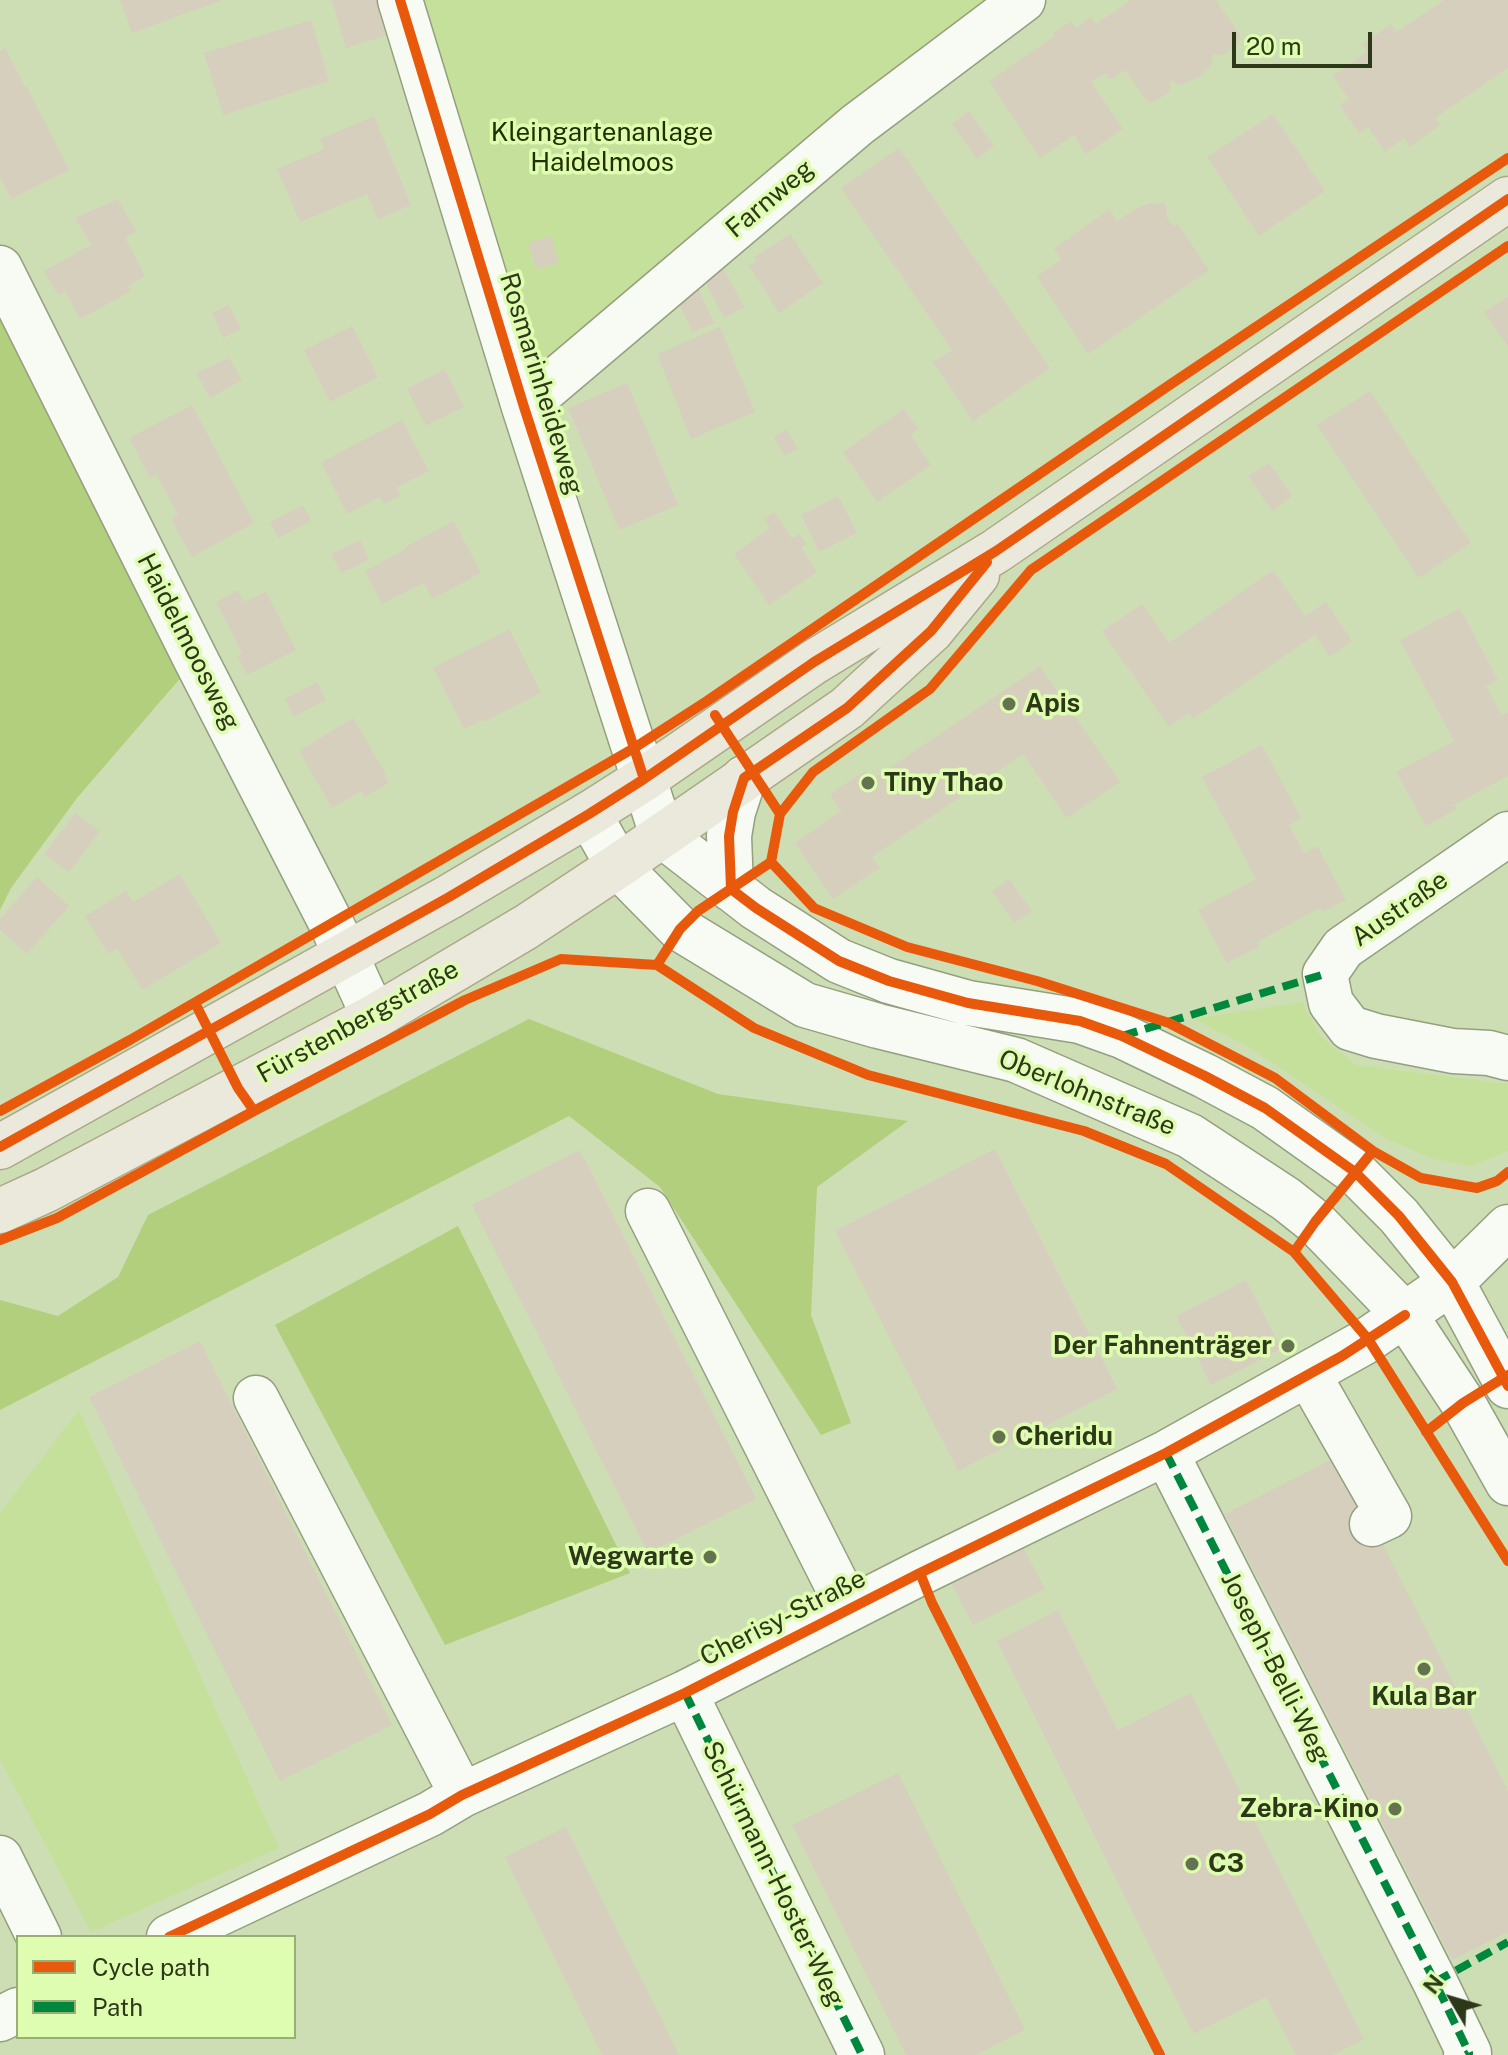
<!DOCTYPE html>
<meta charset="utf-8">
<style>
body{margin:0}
#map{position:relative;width:1508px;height:2055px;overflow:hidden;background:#cedeb4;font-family:"Public Sans",sans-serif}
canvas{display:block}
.legend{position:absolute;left:16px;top:1935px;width:280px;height:104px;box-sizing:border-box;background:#dffdb0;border:2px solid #98ae74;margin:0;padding:10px 14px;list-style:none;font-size:24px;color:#2d3819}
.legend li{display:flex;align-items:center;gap:16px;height:40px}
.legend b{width:40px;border:2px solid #98ae74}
.north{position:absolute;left:1412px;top:1959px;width:80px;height:80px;-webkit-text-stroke:6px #dffdb0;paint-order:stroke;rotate:308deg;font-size:22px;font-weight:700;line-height:32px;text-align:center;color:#2d3819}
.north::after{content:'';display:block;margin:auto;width:28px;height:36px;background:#2d3819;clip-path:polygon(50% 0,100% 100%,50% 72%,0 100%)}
.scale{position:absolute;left:1232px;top:32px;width:140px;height:36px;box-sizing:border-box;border:4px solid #2d3819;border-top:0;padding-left:10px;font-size:24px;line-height:28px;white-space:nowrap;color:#2d3819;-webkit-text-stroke:6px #dffdb0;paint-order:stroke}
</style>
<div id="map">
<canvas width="1508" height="2055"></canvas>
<ul class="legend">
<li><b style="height:10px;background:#e8590c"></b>Cycle path</li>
<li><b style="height:10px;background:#00873e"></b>Path</li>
</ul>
<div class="north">N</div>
<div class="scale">20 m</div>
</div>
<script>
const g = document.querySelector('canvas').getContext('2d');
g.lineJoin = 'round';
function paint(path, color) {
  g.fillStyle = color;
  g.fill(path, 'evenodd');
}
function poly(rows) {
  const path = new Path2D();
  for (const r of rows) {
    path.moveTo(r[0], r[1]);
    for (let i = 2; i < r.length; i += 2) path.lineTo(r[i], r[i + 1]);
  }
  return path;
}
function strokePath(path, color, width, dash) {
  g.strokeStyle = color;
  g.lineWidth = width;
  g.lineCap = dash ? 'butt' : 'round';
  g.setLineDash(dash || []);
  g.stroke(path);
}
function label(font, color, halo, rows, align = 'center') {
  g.font = font + ' "Public Sans",sans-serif';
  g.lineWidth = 7;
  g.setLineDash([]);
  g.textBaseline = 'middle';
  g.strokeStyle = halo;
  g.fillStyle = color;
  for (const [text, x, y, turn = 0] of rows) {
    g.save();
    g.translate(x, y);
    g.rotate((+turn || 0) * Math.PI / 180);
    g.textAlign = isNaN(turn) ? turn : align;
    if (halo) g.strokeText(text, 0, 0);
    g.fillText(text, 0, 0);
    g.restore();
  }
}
paint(poly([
 [400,0,1023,0,524,407],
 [1302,1002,1320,1036,1356,1065,1508,1084,1508,1151,1472,1166,1430,1158,1387,1139,1247,1046,1193,1019],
 [79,1410,279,1848,91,1932,0,1759,0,1513]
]), '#c5e09a');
paint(poly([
 [0,268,196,660,77,798,11,888,0,910],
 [529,1019,718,1094,908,1121,817,1187,811,1315,851,1423,821,1435,660,1187,569,1116,0,1410,0,1300,58,1316,118,1277,148,1215],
 [458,1226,630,1573,445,1645,275,1325]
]), '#b1cf7d');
paint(poly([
 [120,0,223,0,132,33],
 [332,0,378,0,388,35,346,48],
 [1131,0,1216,0,1240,35,1238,45,1224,54,1218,56,1214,53,1211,65,1201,75,1185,84,1180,85,1173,81,1170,83,1171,88,1167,94,1151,103,1146,100,1125,70,1110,80,1106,73,1091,82,1123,129,1086,154,1074,135,1040,158,989,81,1055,36,1053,33,1071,21,1076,28,1091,17,1096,24],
 [1444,0,1508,0,1508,68,1435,118,1440,125,1410,147,1404,138,1385,152,1368,127,1359,133,1339,105,1349,99,1333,76,1367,52,1362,44,1391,24,1396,32],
 [311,20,329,81,223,115,204,53],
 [5,48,25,87,27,87,69,170,11,199,0,177,0,51],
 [969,111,994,146,977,159,952,124],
 [1273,114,1325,191,1259,236,1207,157],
 [374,116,411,205,378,219,367,194,300,222,277,169,324,149,320,139],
 [899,148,1050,368,973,421,933,362,952,350,841,188],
 [118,199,136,232,125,238,145,276,128,286,131,291,80,319,65,291,58,295,44,271,91,245,75,218],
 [1160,203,1165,204,1167,207,1166,216,1173,226,1178,224,1209,270,1088,354,1037,276,1061,260,1054,249,1109,209,1117,221,1137,208,1149,204],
 [790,234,823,283,779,313,749,266,757,261,754,257],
 [551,236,559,263,536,269,528,243],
 [724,269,744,307,724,318,704,279],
 [697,286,714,323,692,332,675,295],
 [1508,296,1508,347,1484,312],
 [229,305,241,329,223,338,212,313],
 [352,326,378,377,330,402,304,350],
 [720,327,755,412,691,439,657,354],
 [229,358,242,380,210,398,196,373],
 [445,369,464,407,426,426,407,389],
 [627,383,678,505,619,530,568,408],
 [1370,391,1471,543,1419,578,1317,425],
 [192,405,254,523,192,557,171,519,178,515,156,474,150,478,129,438],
 [904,409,918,429,911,436,931,465,877,502,843,452],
 [402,420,429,471,396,488,400,496,384,504,380,497,347,514,321,462],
 [787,429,798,449,784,456,774,437],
 [1269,463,1292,496,1272,511,1248,476],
 [838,496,857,533,819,552,801,515],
 [303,505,311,521,278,538,270,522],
 [774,512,792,538,799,534,807,544,801,548,817,572,769,605,734,554,770,528,764,519],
 [454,521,481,573,432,599,424,583,382,604,365,571,406,549,405,547],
 [360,540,369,560,341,573,331,554],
 [1273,570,1305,616,1326,602,1352,641,1330,657,1315,635,1193,719,1188,713,1169,727,1102,631,1142,604,1169,643],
 [238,590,244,602,266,592,296,650,247,675,237,656,242,653,216,602],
 [1460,608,1498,680,1486,686,1502,715,1508,712,1508,776,1454,805,1457,809,1426,826,1396,772,1454,741,1400,640],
 [509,629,541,693,483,722,482,720,464,729,433,668],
 [1040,666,1120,782,1067,818,1023,754,872,857,880,868,833,899,795,843,841,811,830,794,865,771,872,780],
 [317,682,326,700,293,717,285,699],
 [353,718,386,774,384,776,389,783,365,797,361,791,332,808,299,751],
 [1262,745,1301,818,1289,825,1304,853,1317,846,1346,900,1322,912,1320,908,1257,942,1259,947,1227,963,1198,910,1256,879,1202,777],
 [75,813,100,831,69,872,44,854],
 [180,874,221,943,142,990,117,948,108,954,85,916,126,891,133,902],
 [37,877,69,906,27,954,0,930,0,919],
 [1009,879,1032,911,1014,923,992,891],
 [995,1149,1117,1389,958,1471,835,1231],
 [580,1150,756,1499,648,1553,472,1205],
 [1246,1280,1281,1349,1211,1385,1176,1316],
 [200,1341,392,1725,280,1781,89,1397],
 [1338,1456,1508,1791,1508,1932,1452,1960,1225,1514],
 [1023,1547,1045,1589,973,1625,952,1584],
 [1058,1610,1118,1730,1191,1693,1364,2039,1333,2055,1296,2055,1266,1997,1194,2034,997,1641],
 [898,1773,1025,2030,976,2055,906,2055,792,1825],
 [566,1827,616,1928,679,2055,602,2055,505,1857]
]), '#d6cfbe');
const minor = poly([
 [400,0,524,407,662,835,756,908,839,961,889,981,968,1003,1080,1021,1122,1036,1205,1076,1265,1108,1355,1172,1399,1216,1452,1282,1508,1386],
 [0,268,196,660,332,925,374,1017],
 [524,407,857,125,1023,0],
 [589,814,618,866,680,929,805,1005,878,1026,1016,1060,1190,1136,1286,1199,1315,1222,1405,1315,1463,1403,1508,1483],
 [1508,834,1343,948,1325,974,1331,1003,1350,1028,1376,1036,1453,1051,1489,1053,1508,1058],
 [731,889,729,836,733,812,744,778],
 [648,1211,849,1609],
 [1308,1374,1389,1516,1372,1524],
 [256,1398,462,1795],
 [1166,1453,1435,1982,1469,2053,1466,2055],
 [685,1693,862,2055],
 [0,1858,39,1937],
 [169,1937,430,1814,462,1795,685,1693,920,1573,1166,1453,1363,1343,1452,1282,1508,1227],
 [0,2019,18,2010]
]);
const major = poly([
 [0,1147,449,897,589,814,644,779,814,662,996,551,1508,199],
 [0,1211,46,1190,374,1017,526,927,618,866,847,708,931,631,977,575]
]);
strokePath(minor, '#939f7f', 47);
strokePath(major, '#aaa888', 47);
strokePath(minor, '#f8faf4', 44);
strokePath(major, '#ebe8dc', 44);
strokePath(poly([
 [1122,1036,1325,974],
 [1166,1453,1435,1982,1469,2053,1466,2055],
 [685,1693,862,2055],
 [1435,1982,1508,1942]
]), '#00873e', 8, [16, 8]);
strokePath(poly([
 [400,0,524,407,644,779],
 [987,562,931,631,847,708,744,778,733,812,729,836,731,889,756,908,839,961,889,981,968,1003,1080,1021,1122,1036,1205,1076,1265,1108,1355,1172,1399,1216,1452,1282,1508,1386],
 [715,715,780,814],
 [771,862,814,908,907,947,1037,981,1169,1023,1275,1078,1373,1151],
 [657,965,680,929,698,911,771,862,780,814,813,772,930,689,1031,570,1508,246],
 [195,1003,238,1088,254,1111],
 [0,1111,130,1040,634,748,707,701,1168,386,1508,158],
 [0,1147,449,897,589,814,644,779,814,662,996,551,1508,199],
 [0,1240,57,1218,254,1111,465,1000,561,959,657,965,754,1028,868,1075,1084,1131,1166,1164,1294,1252,1368,1339,1508,1561],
 [1294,1252,1315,1222,1373,1151,1421,1178,1477,1188,1497,1181,1508,1172],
 [1426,1432,1463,1403,1508,1375],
 [920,1573,932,1603,1160,2055],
 [169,1937,430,1814,462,1795,685,1693,920,1573,1166,1453,1342,1356,1405,1315]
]), '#e8590c', 10);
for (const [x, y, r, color] of [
 [1009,704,8,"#65724f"],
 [868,783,8,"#65724f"],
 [1288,1346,8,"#65724f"],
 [999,1437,8,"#65724f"],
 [710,1557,8,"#65724f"],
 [1424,1669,8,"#65724f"],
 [1395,1809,8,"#65724f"],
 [1192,1864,8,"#65724f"]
]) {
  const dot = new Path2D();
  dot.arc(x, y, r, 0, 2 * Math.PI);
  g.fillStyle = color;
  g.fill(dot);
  strokePath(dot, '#dffdb0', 3);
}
label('26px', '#223001', '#dffdb0', [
 ["Kleingartenanlage",602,133],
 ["Haidelmoos",602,163]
]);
label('26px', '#2d3819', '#dffdb0', [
 ["Farnweg",770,199,-40],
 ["Rosmarinheideweg",541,384,73],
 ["Haidelmoosweg",188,642,63],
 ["Austraße",1400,909,-35],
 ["Fürstenbergstraße",358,1022,-29],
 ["Oberlohnstraße",1087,1093,22],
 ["Cherisy-Straße",783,1618,-27],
 ["Joseph-Belli-Weg",1275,1667,63],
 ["Schürmann-Hoster-Weg",773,1874,64]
]);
label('bold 26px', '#2d3819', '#dffdb0', [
 ["Apis",1025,704],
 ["Tiny Thao",884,783],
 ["Der Fahnenträger",1272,1346,"right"],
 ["Cheridu",1015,1437],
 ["Wegwarte",694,1557,"right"],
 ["Kula Bar",1424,1697,"center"],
 ["Zebra-Kino",1379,1809,"right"],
 ["C3",1208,1864]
], 'left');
</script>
